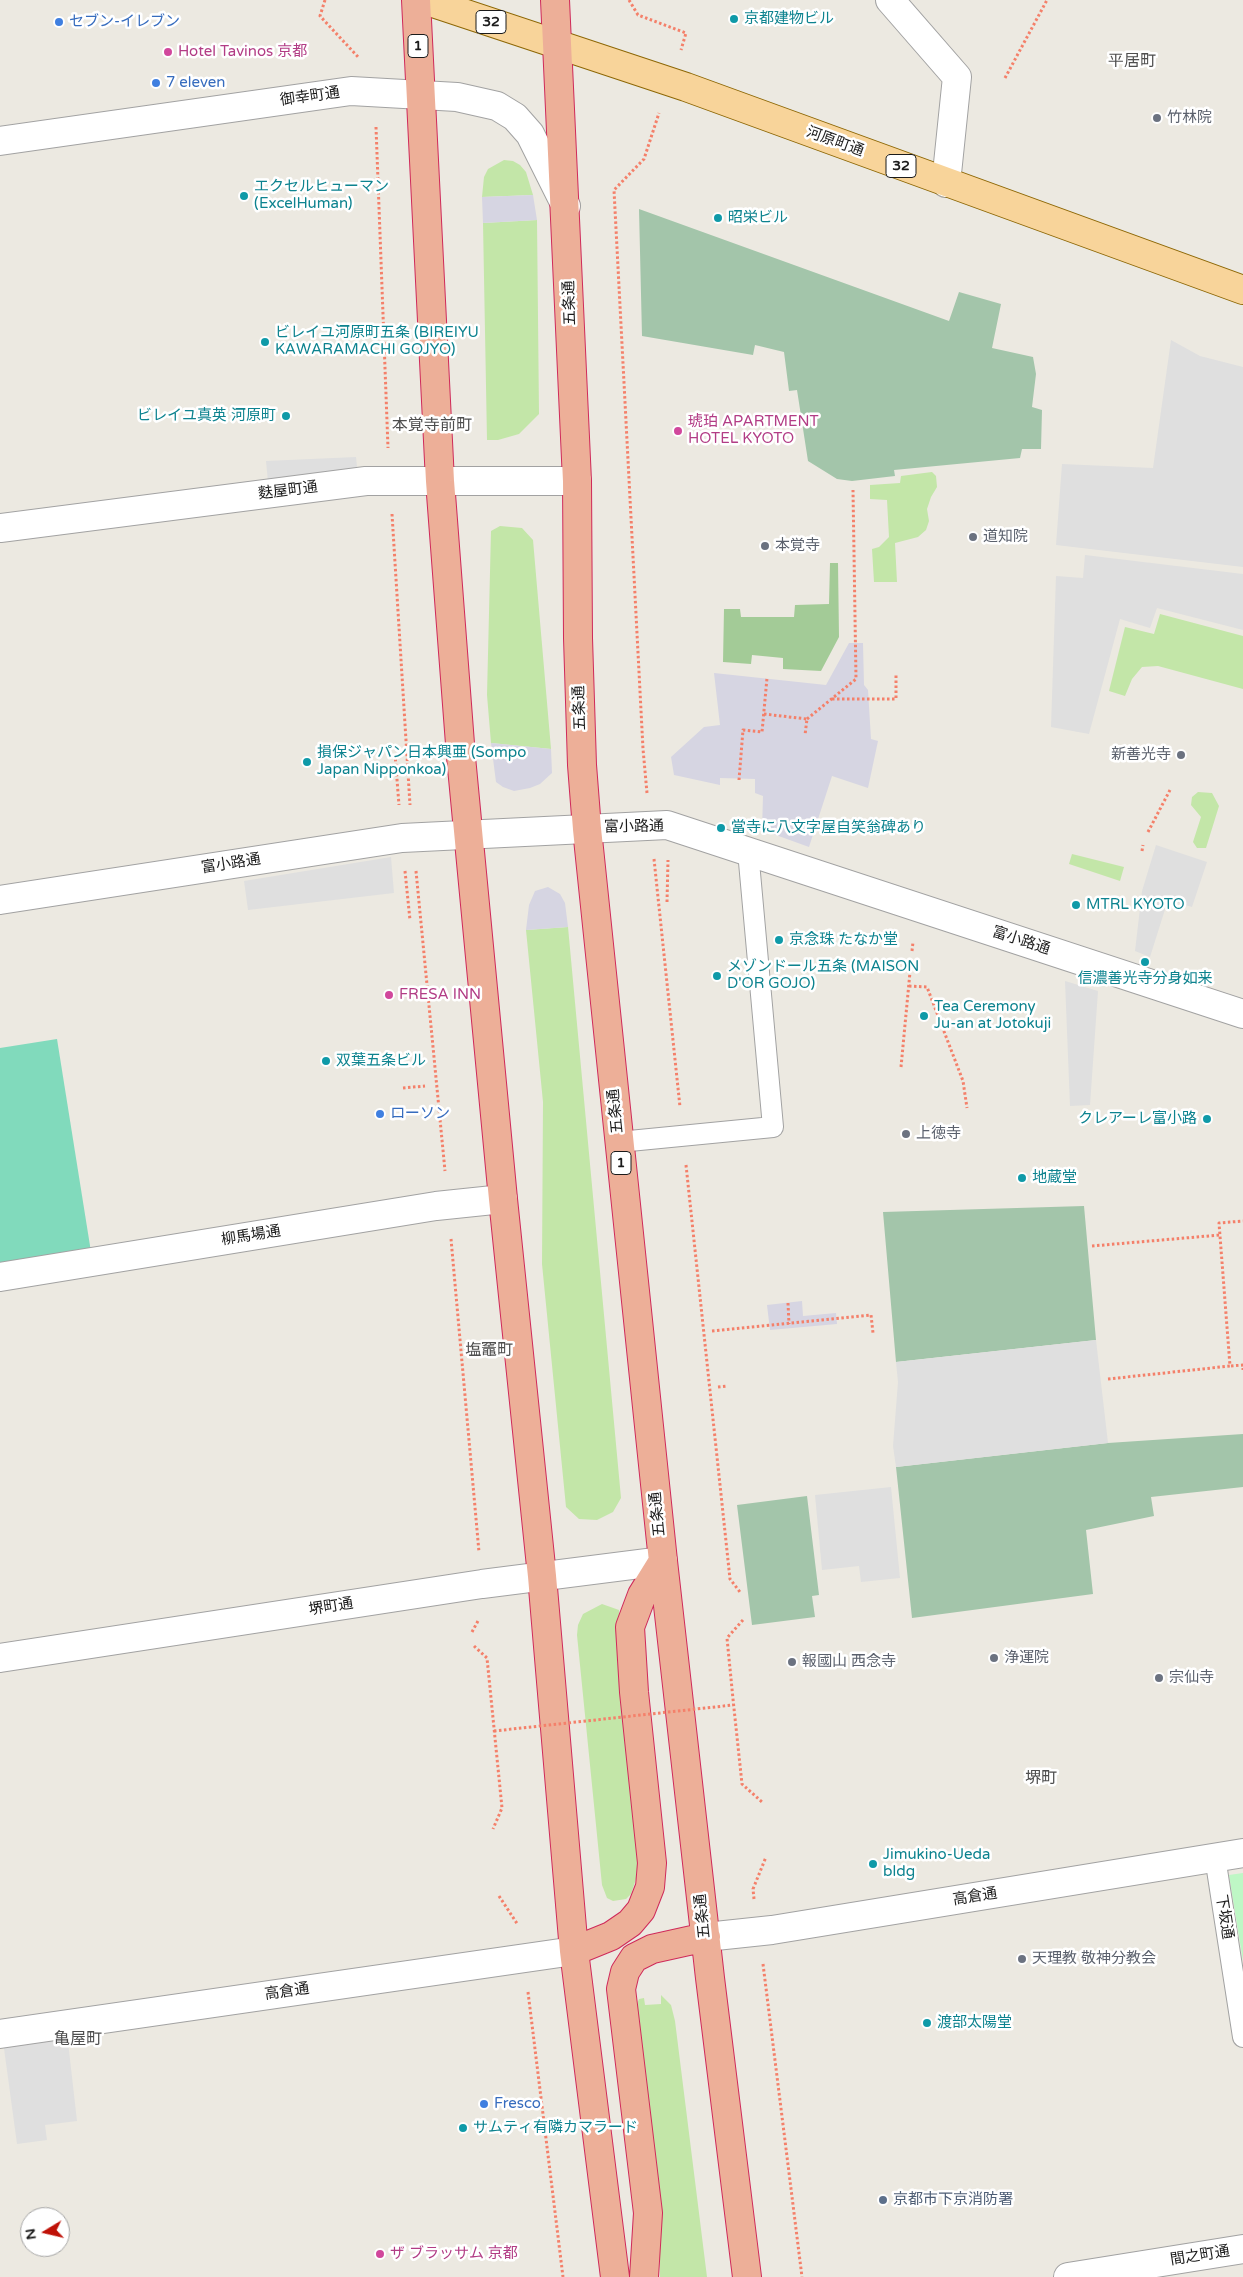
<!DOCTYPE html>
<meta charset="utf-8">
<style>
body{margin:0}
#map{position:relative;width:1243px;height:2277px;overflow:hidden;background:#ece9e1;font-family:"Varela Round",sans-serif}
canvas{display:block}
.north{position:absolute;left:20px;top:2207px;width:50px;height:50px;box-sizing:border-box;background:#fff;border:1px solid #a4a4a4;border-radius:50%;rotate:261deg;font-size:14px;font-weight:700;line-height:20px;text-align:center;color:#1b1b1b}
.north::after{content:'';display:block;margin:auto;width:18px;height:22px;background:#bf1107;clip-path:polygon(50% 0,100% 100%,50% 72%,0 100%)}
</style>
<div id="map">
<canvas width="1243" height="2277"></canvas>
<div class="north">N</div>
</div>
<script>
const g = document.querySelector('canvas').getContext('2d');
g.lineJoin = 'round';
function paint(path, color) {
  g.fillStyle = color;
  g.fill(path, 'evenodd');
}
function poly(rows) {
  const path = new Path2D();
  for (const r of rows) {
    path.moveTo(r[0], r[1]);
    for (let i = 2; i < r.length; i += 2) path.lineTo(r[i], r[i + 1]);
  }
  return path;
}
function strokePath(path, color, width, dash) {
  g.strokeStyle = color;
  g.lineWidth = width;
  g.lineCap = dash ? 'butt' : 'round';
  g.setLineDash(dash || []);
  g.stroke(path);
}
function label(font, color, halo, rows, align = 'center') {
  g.font = font + ' "Varela Round","Noto Sans JP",sans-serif';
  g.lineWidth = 5;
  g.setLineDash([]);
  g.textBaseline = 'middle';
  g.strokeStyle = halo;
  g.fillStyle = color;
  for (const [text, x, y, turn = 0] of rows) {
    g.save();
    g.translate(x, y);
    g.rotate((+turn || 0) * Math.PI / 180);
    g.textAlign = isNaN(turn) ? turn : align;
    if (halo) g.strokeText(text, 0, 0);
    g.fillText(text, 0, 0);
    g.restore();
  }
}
paint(poly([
 [504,160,513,161,520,165,526,172,533,195,482,197,484,177,488,169],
 [537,220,539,414,519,434,498,440,487,440,483,223],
 [932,472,936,476,937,487,931,497,927,509,929,521,926,530,918,537,895,543,897,582,874,582,872,549,879,547,889,537,887,500,870,499,870,485,900,483,901,476],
 [500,526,522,528,533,540,551,749,491,743,487,695,491,531],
 [1160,614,1243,636,1243,689,1158,666,1142,667,1132,679,1125,696,1109,691,1125,627,1154,634],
 [1198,792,1212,793,1219,806,1206,848,1197,848,1193,842,1201,817,1191,805,1192,797],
 [1072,854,1124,867,1120,881,1069,864],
 [568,927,621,1498,613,1512,597,1520,579,1519,566,1507,542,1264,543,1102,526,930],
 [602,1604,619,1610,619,1651,639,1850,636,1879,631,1894,626,1899,613,1901,607,1898,602,1885,577,1635,578,1625,583,1614],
 [661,1995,671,2005,675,2021,707,2277,660,2277,659,2212,635,2008,639,1999,644,1998,645,2005,661,2004]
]), '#c3e6a8');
paint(poly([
 [830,563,838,563,839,637,821,671,783,669,783,658,752,655,751,664,723,662,724,609,740,609,741,617,794,617,795,605,829,604]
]), '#a3cb97');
paint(poly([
 [639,209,949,321,959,292,1001,304,992,348,1033,357,1036,374,1032,407,1042,410,1041,449,1022,449,1020,458,894,470,895,476,852,481,837,479,808,461,797,390,789,391,784,352,755,345,753,355,642,336],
 [1084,1206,1096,1340,896,1362,883,1212],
 [1243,1434,1243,1487,1151,1497,1154,1516,1086,1530,1093,1594,912,1618,896,1467,1108,1443],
 [807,1496,819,1595,812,1596,815,1617,752,1625,737,1505]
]), '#a3c5aa');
paint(poly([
 [1243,1873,1243,1961,1229,1875]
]), '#bef7c5');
paint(poly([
 [57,1039,91,1252,0,1267,0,1048]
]), '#81dabc');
paint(poly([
 [1171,340,1200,356,1243,367,1243,567,1056,545,1062,464,1153,468],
 [356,457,358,477,268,482,266,461],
 [1085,555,1243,574,1243,630,1157,608,1150,628,1120,619,1089,734,1051,727,1056,576,1083,578],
 [1156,845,1207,862,1192,907,1168,900,1150,957,1135,951,1142,891],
 [391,857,394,893,248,910,244,881],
 [1065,981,1098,991,1090,1105,1070,1106],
 [1096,1340,1108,1443,896,1467,893,1446,898,1382,896,1362],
 [891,1487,900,1578,861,1582,859,1566,822,1570,815,1495],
 [67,2033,77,2121,45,2125,47,2140,17,2144,3,2041]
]), '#dfdfdf');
paint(poly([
 [533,195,537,220,483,223,482,197],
 [849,643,863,643,864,685,868,690,871,739,878,741,868,788,832,776,809,847,762,830,763,796,755,793,755,779,720,778,720,785,674,775,671,757,704,727,720,725,714,673,826,685],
 [491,743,551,749,552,773,540,784,530,788,514,791,503,787,496,782],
 [548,887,560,894,565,903,568,927,526,930,529,905,535,891],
 [802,1301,803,1316,836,1313,837,1324,770,1330,767,1305]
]), '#d6d5e2');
const service = poly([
 [619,1142,773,1127,748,851],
 [1215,1857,1243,2037]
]);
const minor = poly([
 [890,0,957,77,946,183],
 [0,141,351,91,457,97,497,106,515,117,530,134,566,206],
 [0,528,366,481,577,481],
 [0,900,402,838,667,825,1243,1014],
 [0,1277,436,1206,503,1199],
 [0,1658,482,1584,663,1561],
 [706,1937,772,1930,1243,1853],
 [0,2034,574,1951],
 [1068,2277,1243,2249]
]);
const primary = poly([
 [424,0,686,87,1243,290]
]);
const trunk = poly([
 [416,0,440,481,461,757,503,1199,542,1576,574,1951,615,2277],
 [555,0,577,481,578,638,582,765,587,829,663,1561,710,1978,747,2277],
 [574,1951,611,1936,630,1923,641,1910,650,1887,652,1863,634,1692,630,1627,642,1595,663,1561],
 [644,2277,648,2213,621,1989,625,1972,634,1958,652,1949,706,1937]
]);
strokePath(service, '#a2a2a2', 22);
strokePath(minor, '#a2a2a2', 30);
strokePath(primary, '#8d6705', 30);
strokePath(trunk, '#cf2a5a', 30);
strokePath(poly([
 [325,0,320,16,359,58],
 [629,0,638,15,686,33,681,50],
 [1005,78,1047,0],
 [376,127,388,448],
 [392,514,410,805],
 [832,699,896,699,896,675],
 [764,714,807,719,805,735],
 [807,719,856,679,853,490],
 [395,754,399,805],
 [739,780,743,730,762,732,767,678],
 [647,793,643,749,614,190,644,159,659,113],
 [1148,832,1170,790],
 [1142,851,1143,845],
 [654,859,680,1107],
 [405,871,410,920],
 [416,871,445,1171],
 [667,902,668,860],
 [912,951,913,942],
 [909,986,927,987,963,1081,967,1108],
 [901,1067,910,972],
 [403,1088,425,1086],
 [686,1165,730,1579,740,1592],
 [451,1239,479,1552],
 [1092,1246,1220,1235],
 [788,1303,789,1324],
 [712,1331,871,1315,873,1333],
 [1231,1366,1243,1365,1243,1370],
 [1108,1379,1230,1366,1219,1223,1243,1221],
 [718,1387,727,1386],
 [743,1620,727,1638,733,1699,742,1784,762,1802],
 [472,1632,479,1619],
 [474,1646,487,1658,502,1808,493,1829],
 [499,1896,518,1925],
 [754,1899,753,1889,766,1857],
 [763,1964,802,2277],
 [528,1992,563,2277]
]), '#f4806a', 3, [2.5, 2.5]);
strokePath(service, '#fff', 20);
strokePath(minor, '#fff', 28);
strokePath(primary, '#f8d49a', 28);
strokePath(trunk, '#edaf98', 28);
strokePath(poly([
 [494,1731,733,1705]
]), '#f4806a', 3, [2.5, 2.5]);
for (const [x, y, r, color] of [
 [734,19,5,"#0f9aa8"],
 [59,22,5,"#3f7fe0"],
 [168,52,5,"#d1479c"],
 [156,83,5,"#3f7fe0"],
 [1157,118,5,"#6b7280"],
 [244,196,5,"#0f9aa8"],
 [718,218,5,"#0f9aa8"],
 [265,342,5,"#0f9aa8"],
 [286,416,5,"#0f9aa8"],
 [678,431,5,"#d1479c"],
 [973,537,5,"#6b7280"],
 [765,546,5,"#6b7280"],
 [1181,755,5,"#6b7280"],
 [307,762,5,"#0f9aa8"],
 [721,828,5,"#0f9aa8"],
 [1076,905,5,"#0f9aa8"],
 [779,940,5,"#0f9aa8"],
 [1145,962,5,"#0f9aa8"],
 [717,976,5,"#0f9aa8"],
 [389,995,5,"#d1479c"],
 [924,1016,5,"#0f9aa8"],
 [326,1061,5,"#0f9aa8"],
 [380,1114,5,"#3f7fe0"],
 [1207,1119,5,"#0f9aa8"],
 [906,1134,5,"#6b7280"],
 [1022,1178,5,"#0f9aa8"],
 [994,1658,5,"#6b7280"],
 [792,1662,5,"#6b7280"],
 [1159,1678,5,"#6b7280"],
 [873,1864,5,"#0f9aa8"],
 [1022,1959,5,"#6b7280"],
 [927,2023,5,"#0f9aa8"],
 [484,2104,5,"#3f7fe0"],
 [463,2128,5,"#0f9aa8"],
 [883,2200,5,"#5c6f8a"],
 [380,2254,5,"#d1479c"]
]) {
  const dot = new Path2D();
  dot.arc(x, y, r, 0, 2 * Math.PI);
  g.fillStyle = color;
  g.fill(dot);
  strokePath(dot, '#fff', 2);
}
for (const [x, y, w] of [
 [491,22,30],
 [418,46,20],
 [901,166,30],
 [621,1163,20]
]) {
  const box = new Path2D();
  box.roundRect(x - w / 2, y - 11.5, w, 23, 4);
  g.fillStyle = '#fff';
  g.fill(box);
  strokePath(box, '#1b1b1b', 1);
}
label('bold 14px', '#1b1b1b', null, [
 ["32",491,22],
 ["1",418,46],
 ["32",901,166],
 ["1",621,1163]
]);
label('15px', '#0d838f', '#fff', [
 ["京都建物ビル",744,19],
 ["エクセルヒューマン",254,187],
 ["(ExcelHuman)",254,204],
 ["昭栄ビル",728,218],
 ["ビレイユ河原町五条 (BIREIYU",275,333],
 ["KAWARAMACHI GOJYO)",275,350],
 ["ビレイユ真英 河原町",276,416,"right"],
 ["損保ジャパン日本興亜 (Sompo",317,753],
 ["Japan Nipponkoa)",317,770],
 ["當寺に八文字屋自笑翁碑あり",731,828],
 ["MTRL KYOTO",1086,905],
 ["京念珠 たなか堂",789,940],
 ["メゾンドール五条 (MAISON",727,967],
 ["D'OR GOJO)",727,984],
 ["信濃善光寺分身如来",1145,979,"center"],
 ["Tea Ceremony",934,1007],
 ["Ju-an at Jotokuji",934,1024],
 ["双葉五条ビル",336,1061],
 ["クレアーレ富小路",1197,1119,"right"],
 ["地蔵堂",1032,1178],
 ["Jimukino-Ueda",883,1855],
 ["bldg",883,1872],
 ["渡部太陽堂",937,2023],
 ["サムティ有隣カマラード",473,2128]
], 'left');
label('15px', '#366cbe', '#fff', [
 ["セブン-イレブン",69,22],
 ["7 eleven",166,83],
 ["ローソン",390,1114],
 ["Fresco",494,2104]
], 'left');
label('15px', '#b23c85', '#fff', [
 ["Hotel Tavinos 京都",178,52],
 ["琥珀 APARTMENT",688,422],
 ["HOTEL KYOTO",688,439],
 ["FRESA INN",399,995],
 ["ザ ブラッサム 京都",390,2254]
], 'left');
label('15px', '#1b1b1b', '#fff', [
 ["御幸町通",310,97,-8],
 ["河原町通",835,142,20],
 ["五条通",570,303,-92],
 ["麩屋町通",288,491,-7],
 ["五条通",580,708,-92],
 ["富小路通",634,827,-1],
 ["富小路通",231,864,-9],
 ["富小路通",1021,941,18],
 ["五条通",616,1111,-96],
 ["柳馬場通",251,1236,-9],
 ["五条通",658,1514,-96],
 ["堺町通",331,1607,-9],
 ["高倉通",975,1897,-9],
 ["五条通",703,1916,-96],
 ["下坂通",1224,1917,81],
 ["高倉通",287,1992,-8],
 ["間之町通",1200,2256,-9]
]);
label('15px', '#5b616d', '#fff', [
 ["竹林院",1167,118],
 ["道知院",983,537],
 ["本覚寺",775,546],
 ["新善光寺",1171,755,"right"],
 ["上徳寺",916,1134],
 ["浄運院",1004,1658],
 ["報國山 西念寺",802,1662],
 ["宗仙寺",1169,1678],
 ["天理教 敬神分教会",1032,1959]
], 'left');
label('15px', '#4e5e75', '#fff', [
 ["京都市下京消防署",893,2200]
], 'left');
label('16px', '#4e4e4e', '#fff', [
 ["平居町",1132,62],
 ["本覚寺前町",432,426],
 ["塩竈町",489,1351],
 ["堺町",1041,1779],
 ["亀屋町",78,2040]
]);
</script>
